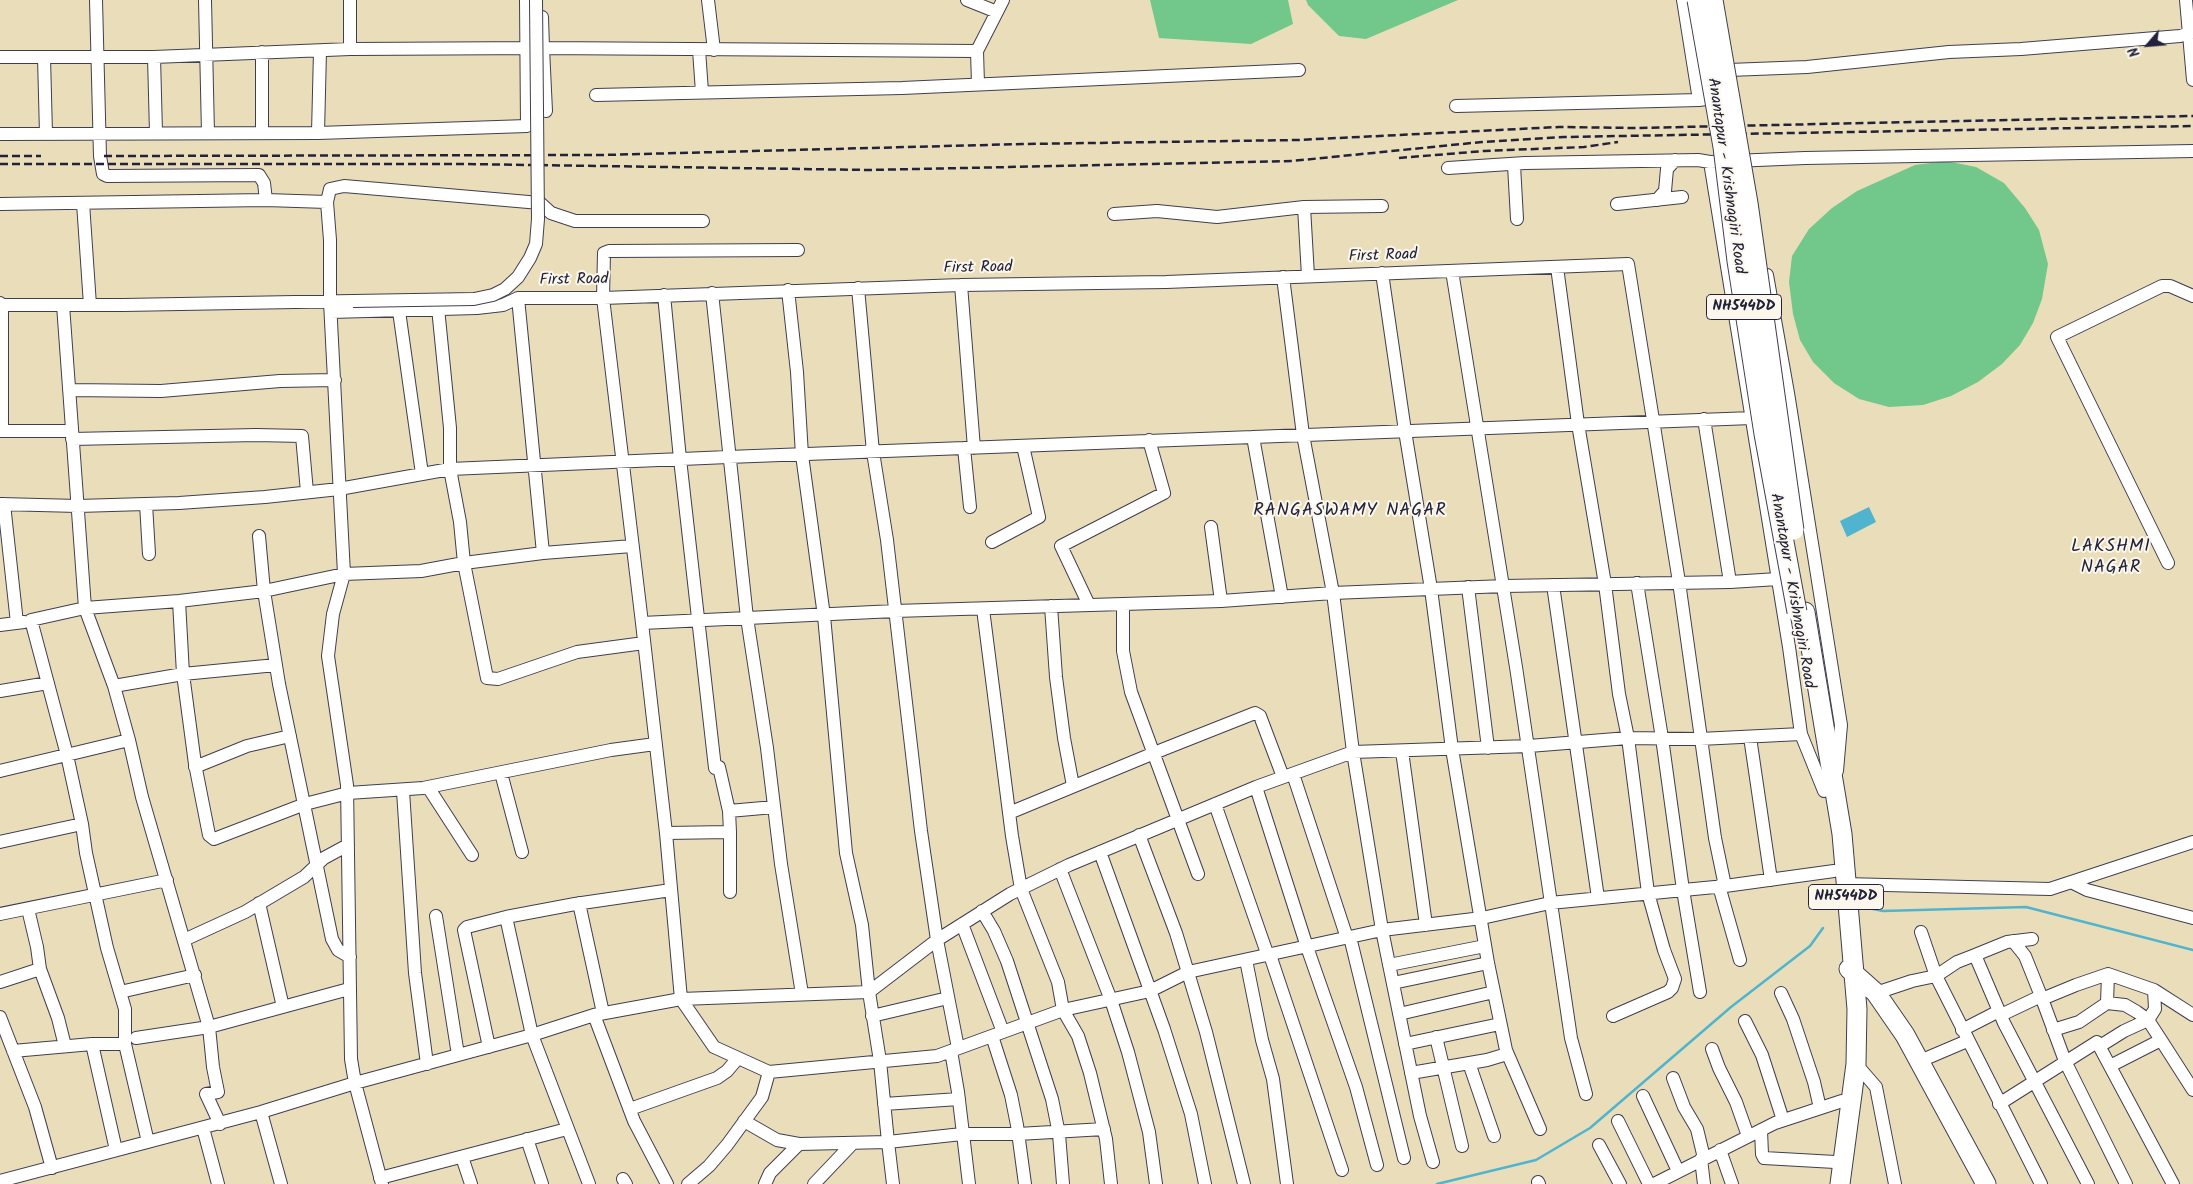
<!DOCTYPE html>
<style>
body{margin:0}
#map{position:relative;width:2193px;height:1184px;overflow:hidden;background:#eadeba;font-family:Kalam,sans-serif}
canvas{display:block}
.north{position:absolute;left:2123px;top:20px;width:50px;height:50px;-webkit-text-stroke:4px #fbf7ec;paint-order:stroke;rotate:243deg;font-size:14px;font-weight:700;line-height:20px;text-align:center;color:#22223b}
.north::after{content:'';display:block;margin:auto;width:18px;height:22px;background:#22223b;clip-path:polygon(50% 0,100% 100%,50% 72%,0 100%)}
</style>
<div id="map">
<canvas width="2193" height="1184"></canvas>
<div class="north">N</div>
</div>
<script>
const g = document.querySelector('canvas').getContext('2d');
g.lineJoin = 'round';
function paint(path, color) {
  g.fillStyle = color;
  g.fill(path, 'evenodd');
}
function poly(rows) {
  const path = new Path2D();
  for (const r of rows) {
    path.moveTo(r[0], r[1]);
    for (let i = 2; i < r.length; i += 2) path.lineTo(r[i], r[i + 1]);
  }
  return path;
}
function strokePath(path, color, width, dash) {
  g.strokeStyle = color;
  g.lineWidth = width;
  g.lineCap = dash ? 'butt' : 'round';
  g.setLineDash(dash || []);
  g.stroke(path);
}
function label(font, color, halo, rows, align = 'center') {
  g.font = font + ' Kalam,sans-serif';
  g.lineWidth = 4;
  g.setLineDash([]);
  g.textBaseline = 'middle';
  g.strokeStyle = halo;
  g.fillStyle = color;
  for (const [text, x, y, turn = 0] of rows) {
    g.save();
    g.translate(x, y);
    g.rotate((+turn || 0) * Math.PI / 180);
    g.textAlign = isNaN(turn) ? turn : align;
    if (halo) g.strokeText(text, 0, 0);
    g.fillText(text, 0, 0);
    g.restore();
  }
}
paint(poly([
 [1150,0,1288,0,1293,24,1251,44,1159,38],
 [1306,0,1458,0,1366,39,1339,36,1308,5],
 [1946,161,1976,167,2004,183,2025,208,2039,230,2048,264,2042,299,2033,323,2020,345,2002,364,1978,382,1951,396,1923,405,1889,407,1859,399,1834,383,1813,362,1800,340,1793,314,1789,282,1792,256,1809,229,1832,208,1857,191,1915,165]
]), '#72c78b');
paint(poly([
 [1869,507,1876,522,1847,537,1840,521]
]), '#51b4cf');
strokePath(poly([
 [1863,907,1883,911,2026,907,2193,950],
 [1437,1184,1536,1160,1590,1128,1731,1007,1810,946,1823,928]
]), '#51b4cf', 2.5);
const minor = poly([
 [96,0,100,156,103,174,107,176,259,175,264,183,266,200],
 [205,0,208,133],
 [708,0,714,50],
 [967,0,997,12],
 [1683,0,1699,100,1706,99],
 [2186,0,2193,80],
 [542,17,543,48,977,51,1003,0],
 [350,49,350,0],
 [699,50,702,92],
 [977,51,978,84],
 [0,57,154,57,350,49,543,48,546,111],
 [44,57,46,134],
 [154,57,156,133],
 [1729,70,1807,67,1949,52,2021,49,2180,36,2193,32],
 [596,95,902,88,1299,70],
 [1456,106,1699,100],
 [262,133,262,52],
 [318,133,320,51],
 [0,134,318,133,527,126,526,0],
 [1710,162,1789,647,1801,734,1824,791],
 [1514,165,1517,219],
 [1448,168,1525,163,1698,160,1710,162,1805,158,2193,151],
 [1657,200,1665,191,1667,169,1675,160],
 [83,203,90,305],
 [0,204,266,200,327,202],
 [1617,204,1682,197],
 [1304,207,1308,276],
 [1114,214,1157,211,1217,217,1304,207,1382,206],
 [798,250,609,251,604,253,603,298,642,623,895,611,1221,601,1333,593,1504,586,1730,582,1778,579],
 [1557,267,1578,424,1605,584,1619,694,1628,738,1648,893,1664,950,1675,979,1672,988,1668,992,1613,1016],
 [1452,271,1516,667,1571,1038,1586,1094],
 [1382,273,1405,431,1431,589,1452,749,1488,963,1506,1050,1540,1129],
 [1767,275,1788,393,1841,725,1837,771],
 [1283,277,1303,435,1333,593,1353,752,1382,930,1420,1116,1433,1162],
 [961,285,974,448],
 [858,288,873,452,887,540,921,831,937,940,958,1048],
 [788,290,797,372,802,455,824,616,846,853,862,925,869,992,880,1061,888,1142,799,1144],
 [712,293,747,618,767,748,781,864,802,994],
 [664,295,680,459,715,768],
 [518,298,543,553],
 [0,303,2,305,2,431],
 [0,305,123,305,353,301],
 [63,305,85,608,114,686,129,740,142,797,209,1027,213,1067,218,1092,206,1094,220,1124],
 [399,311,422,474],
 [331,312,477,308,503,305,518,298,603,298,961,285,1166,282,1628,264,1679,582,1715,838,1725,886],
 [69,390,161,391,280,381,335,380],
 [1704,419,1730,582],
 [0,431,71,431],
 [1253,437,1282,597],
 [72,439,256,435,302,436,307,492],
 [964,448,970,507],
 [0,504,78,506,179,503,265,497,339,489,450,469,728,457,1752,418],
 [4,504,17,623],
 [146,504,149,554],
 [1211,527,1221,601],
 [259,536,264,591,279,684,332,939,338,950,350,957],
 [992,542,1039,517,1023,446],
 [632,546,543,553,464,563,487,678,498,679,577,652,644,643],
 [2168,563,2057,337,2162,286,2170,286,2193,296],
 [1637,583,1662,738,1683,890,1700,992],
 [1553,585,1598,898],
 [1468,587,1488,748],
 [179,601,183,674,195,764,209,835,214,839,305,804,348,793,423,788,611,750,655,744],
 [1123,604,1123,651,1131,692,1198,874],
 [1089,605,1061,546,1164,493,1149,440],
 [1051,606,1056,677,1064,738,1073,786],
 [983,609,1012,836,1021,889,1058,982,1063,1010,1078,1036,1090,1073,1106,1139,1111,1184],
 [642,623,666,833,681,999,714,1047,769,1072,937,1056,1063,1010,1150,991,1188,972,1382,930,1482,918,1550,903,1725,886,1834,871],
 [0,625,24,622],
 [114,686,183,674,276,665],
 [0,691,48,683],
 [1750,737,1771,880],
 [1402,751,1426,925],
 [195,767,247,746,290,736],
 [719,767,729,811],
 [0,771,129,740],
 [501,773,522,852],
 [1293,774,1347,938],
 [428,787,472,855],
 [1256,787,1307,947,1356,1087,1377,1165],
 [403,791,415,973,427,1064],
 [1215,804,1268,956],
 [1009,813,1164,749,1255,713,1260,716,1283,777],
 [82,824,67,755,31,620,85,608,179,601,264,591,344,574,421,571,464,563,460,522,450,469,450,428,438,308],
 [666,833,730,832,729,811,774,807],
 [1139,835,1176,933,1206,1032,1244,1184],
 [0,842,82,824,86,853,107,948,125,1009,125,1044,92,1044],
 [1100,852,1164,1029,1191,1114,1205,1184],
 [1060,869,1111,1000,1128,1052,1149,1132,1156,1184],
 [2071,882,2087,890,2193,918],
 [1844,884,2050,889,2193,842],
 [1719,886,1740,960],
 [730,892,730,832],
 [259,903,283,1007],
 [579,903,603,1013],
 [28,909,37,947,40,969,58,1018,65,1046],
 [982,911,994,931,1007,961,1052,1099,1059,1134,1063,1184],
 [0,914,167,880],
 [436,916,458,1055],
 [962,924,1003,1032],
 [1921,932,1936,976,1957,962,1975,955,2004,1023,2088,1184],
 [1350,937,1404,1158],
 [184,940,245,912,304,877,324,858,348,845],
 [2013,941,2025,956,2041,996],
 [1270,955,1342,1170],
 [1975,955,2007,942,2032,939],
 [1246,960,1262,1040,1273,1079,1287,1184],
 [1389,965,1485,946],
 [0,982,40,969],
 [1393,983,1488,963],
 [120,992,195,975],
 [1781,993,1793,1019,1814,1082,1820,1108],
 [1876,993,1912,981,1936,976,2041,1184],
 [2042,999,2076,985,2108,974],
 [2107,1003,2125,1005,2137,1012,2148,1020,2161,1040],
 [1399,1014,1494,992],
 [594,1015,634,1121,667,1184],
 [2001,1015,2041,996,2065,1061,2126,1184],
 [872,1016,948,998],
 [0,1017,35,1107,52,1168],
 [1745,1021,1762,1055,1783,1120],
 [1962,1030,1999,1011],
 [2053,1030,2079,1022,2107,1003,2108,974,2154,990,2193,1015],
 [992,1036,1011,1095,1017,1125,1025,1184],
 [1436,1037,1462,1146],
 [136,1038,209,1027,349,989],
 [125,1044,148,1142],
 [1405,1044,1500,1024],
 [2100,1046,2124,1031,2148,1020,2155,1009,2154,990],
 [489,1047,464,930,467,927,506,917],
 [1712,1049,1719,1068,1736,1102,1748,1136],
 [13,1051,92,1044,116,1150],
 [951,1051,958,1092,969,1184],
 [1920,1061,1967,1041],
 [1469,1063,1494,1136],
 [1856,1064,1876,1087,1895,1184],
 [2110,1066,2161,1040,2193,1090],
 [1411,1073,1487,1060,1507,1054],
 [1673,1078,1684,1107,1697,1129,1704,1158],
 [1643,1096,1678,1171],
 [884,1104,959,1099],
 [1999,1104,2097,1042,2173,1184],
 [630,1109,717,1078,727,1071,738,1058],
 [261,1112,281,1184],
 [744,1121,777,1140,799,1144,770,1173,765,1184],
 [1618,1121,1649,1184],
 [203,1128,218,1184],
 [1761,1130,1762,1154,1764,1158,1835,1162],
 [527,1139,542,1184],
 [1599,1145,1620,1184],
 [1720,1150,1732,1184],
 [462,1157,471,1184],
 [1701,1159,1704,1184],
 [380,1178,567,1129],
 [623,1179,626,1184],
 [0,1181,261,1112,355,1083,532,1035,594,1015,681,999,869,992,937,940,1010,894,1069,865,1256,787,1353,752,1529,746,1628,738,1700,739,1801,734],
 [1538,1182,1539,1184],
 [382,1184,355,1083,351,1059,347,785,328,656,333,614,344,574,330,302,330,240,327,202,330,189,344,186,540,203,551,213,575,221,703,221],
 [589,1184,532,1035,506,917,575,904,671,890],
 [688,1184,709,1166,727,1145,762,1097,769,1072],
 [814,1184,852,1144],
 [893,1184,888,1142,962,1134,1018,1134,1104,1129],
 [1654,1184,1775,1123,1842,1101]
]);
const highway = poly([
 [1805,612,1842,834,1857,1009,1856,1064,1840,1184],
 [1849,969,1876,993,1905,1035,1986,1184]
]);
strokePath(minor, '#403e4e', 14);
strokePath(highway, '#403e4e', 21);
strokePath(minor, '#fff', 12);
strokePath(highway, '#fff', 19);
strokePath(poly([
 [0,156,41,156],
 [104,156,602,155,1023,144,1298,140,1559,127,1635,128,2193,116],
 [1399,158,1484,151,1584,147,1618,142],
 [0,164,465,164,869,170,1292,161,1482,142,1564,137,2193,126]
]), '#22223b', 2.5, [8, 4]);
const minorBridge = poly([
 [353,301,474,299,493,295,505,289,518,277,530,258,536,244,538,219,536,0]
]);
const highwayBridge = poly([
 [1697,0,1723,147,1737,261,1764,434,1797,612],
 [1713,0,1748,203,1794,530]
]);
strokePath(minorBridge, '#403e4e', 14, []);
strokePath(highwayBridge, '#403e4e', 21, []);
strokePath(minorBridge, '#fff', 12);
strokePath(highwayBridge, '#fff', 19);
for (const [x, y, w] of [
 [1744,307,75],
 [1846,897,75]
]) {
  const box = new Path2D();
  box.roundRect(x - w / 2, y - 12.5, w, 25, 4);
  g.fillStyle = '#fbf7ec';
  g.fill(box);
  strokePath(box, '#22223b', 1);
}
label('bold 15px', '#22223b', null, [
 ["NH544DD",1744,307],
 ["NH544DD",1846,897]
]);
label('16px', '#22223b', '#fbf7ec', [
 ["Anantapur - Krishnagiri Road",1725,176,82],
 ["First Road",1383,257,-2],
 ["First Road",978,269,-1],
 ["First Road",574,281,-1],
 ["Anantapur - Krishnagiri Road",1791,591,80]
]);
g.letterSpacing = '1px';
label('18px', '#22223b', '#fbf7ec', [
 ["RANGASWAMY NAGAR",1350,512],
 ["LAKSHMI",2111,548],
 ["NAGAR",2111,569]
]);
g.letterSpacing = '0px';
</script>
